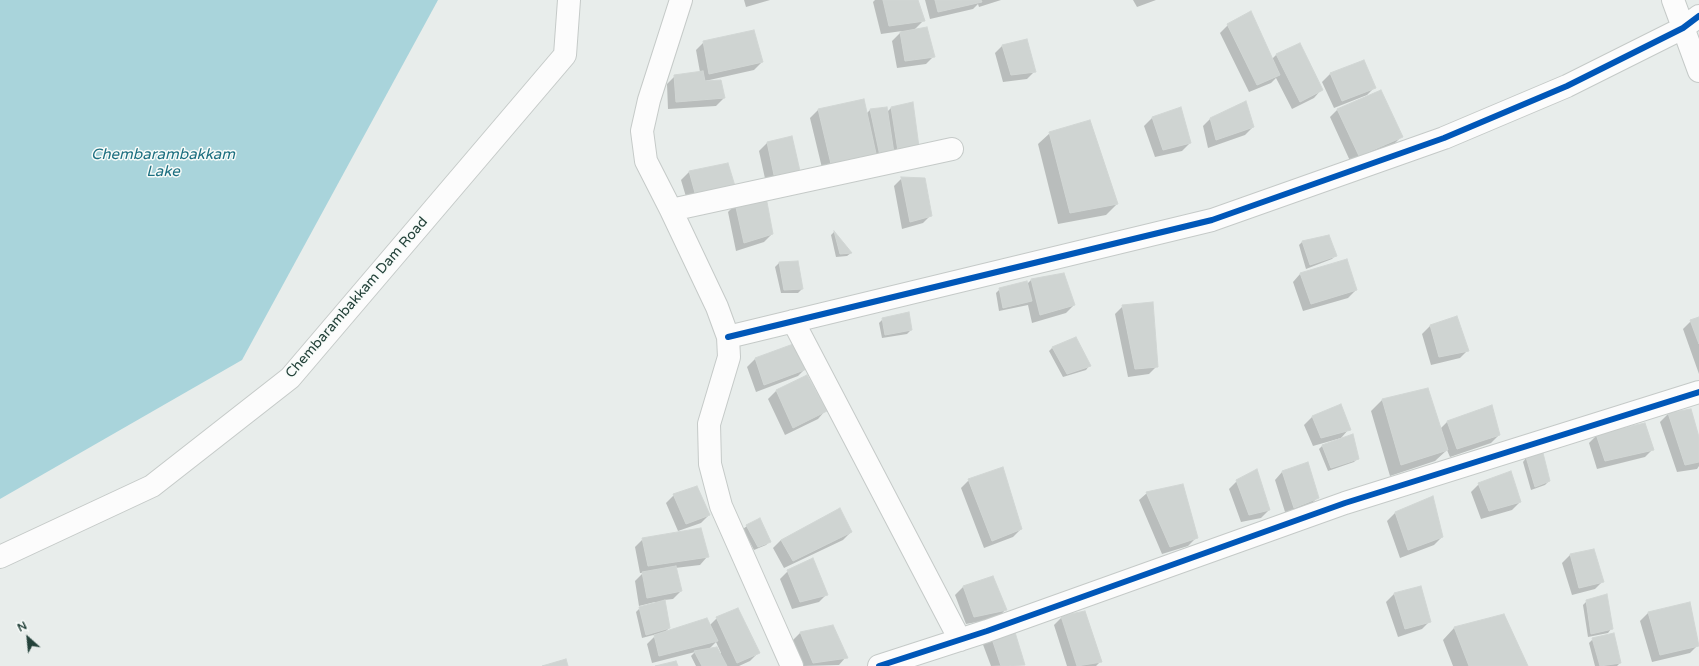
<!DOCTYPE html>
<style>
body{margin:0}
#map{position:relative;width:1699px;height:666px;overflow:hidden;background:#e8edeb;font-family:"Varela Round",sans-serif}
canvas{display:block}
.north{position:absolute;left:8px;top:618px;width:40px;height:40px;-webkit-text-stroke:3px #f7fbf9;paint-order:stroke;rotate:333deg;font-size:11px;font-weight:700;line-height:16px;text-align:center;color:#24423a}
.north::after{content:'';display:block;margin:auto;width:14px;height:18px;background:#24423a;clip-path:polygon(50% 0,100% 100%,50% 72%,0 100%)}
</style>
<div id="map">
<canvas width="1699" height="666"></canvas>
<div class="north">N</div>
</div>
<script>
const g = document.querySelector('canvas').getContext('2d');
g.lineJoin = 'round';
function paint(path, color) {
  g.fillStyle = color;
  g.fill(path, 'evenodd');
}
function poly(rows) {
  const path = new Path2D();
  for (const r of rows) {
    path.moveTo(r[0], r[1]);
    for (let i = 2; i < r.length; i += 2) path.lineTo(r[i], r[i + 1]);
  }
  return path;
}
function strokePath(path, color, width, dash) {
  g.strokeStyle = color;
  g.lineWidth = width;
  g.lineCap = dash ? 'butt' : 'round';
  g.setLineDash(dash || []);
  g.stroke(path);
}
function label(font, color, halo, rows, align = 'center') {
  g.font = font + ' "Varela Round",sans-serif';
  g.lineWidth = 3;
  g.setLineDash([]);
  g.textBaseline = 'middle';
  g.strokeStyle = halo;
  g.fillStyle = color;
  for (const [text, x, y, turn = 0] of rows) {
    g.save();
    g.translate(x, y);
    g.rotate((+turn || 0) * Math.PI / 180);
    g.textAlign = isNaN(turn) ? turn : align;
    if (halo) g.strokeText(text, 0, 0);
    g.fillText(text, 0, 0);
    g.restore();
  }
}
paint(poly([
 [0,0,438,0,242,360,0,499]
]), '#a9d4db');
paint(poly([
 [744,0,770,0,746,7],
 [875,0,917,0,923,21,914,30,934,56,926,64,897,68,892,41,902,31,881,34,873,2],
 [925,0,1001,0,979,7,978,4,973,9,930,19],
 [1133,0,1156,0,1137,7],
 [1250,12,1272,59,1276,55,1299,44,1321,90,1314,98,1292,109,1276,78,1271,83,1249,92,1220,33,1228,25],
 [704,42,762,62,754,70,705,81,724,98,716,106,668,109,667,84,675,76,700,72,696,50],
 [1003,45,1035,71,1027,79,1003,82,995,53],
 [1363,61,1375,87,1367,95,1334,108,1322,82,1330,74],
 [864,101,866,114,870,110,887,112,891,108,912,104,918,147,823,172,810,118,818,110],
 [1180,108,1190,143,1182,151,1155,157,1144,126,1152,118],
 [1338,109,1402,136,1394,144,1351,163,1330,117],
 [1211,118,1253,127,1245,135,1208,148,1203,126],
 [1050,133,1117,204,1106,215,1058,224,1038,144],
 [792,137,799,170,766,183,759,151,767,143],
 [689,172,726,194,687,200,681,180],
 [902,178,931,215,923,223,902,229,894,186],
 [736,204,772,234,764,242,736,251,728,212],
 [834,232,851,253,847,256,836,257,831,235],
 [1303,241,1336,255,1332,259,1306,269,1299,245],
 [797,262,802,289,798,293,781,293,775,267,779,263],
 [1300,274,1356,290,1348,298,1303,311,1293,282],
 [1031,280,1074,305,1066,313,1032,323,1028,305,999,311,996,293,1000,289,1027,284],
 [1123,306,1157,366,1149,374,1128,377,1115,314],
 [1699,318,1699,374,1683,329,1691,321],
 [883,319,911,330,907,334,882,338,879,323],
 [1430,326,1468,350,1460,358,1431,365,1422,334],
 [1052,348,1089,366,1086,370,1063,377,1049,351],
 [755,359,806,368,798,376,756,392,747,367],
 [807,376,825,411,818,419,785,435,768,399,776,391],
 [1383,399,1440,429,1447,422,1491,406,1499,435,1491,443,1450,457,1447,450,1435,461,1390,476,1371,411],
 [1691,410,1699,440,1699,466,1697,469,1677,472,1660,422,1668,414],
 [1312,417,1349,429,1341,438,1313,446,1304,425],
 [1597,435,1653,449,1645,457,1597,469,1589,443],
 [1323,445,1358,458,1354,462,1328,471,1319,449],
 [1526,458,1549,481,1545,485,1531,490,1523,462],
 [1282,472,1318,497,1310,505,1286,515,1275,480],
 [969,480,1021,529,1013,537,984,548,961,488],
 [1237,481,1269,510,1261,518,1241,522,1229,489],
 [1479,484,1520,502,1512,510,1481,519,1471,492],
 [1147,493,1196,538,1188,546,1162,554,1139,500],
 [674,495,709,515,701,523,678,531,666,503],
 [1395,513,1442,537,1434,545,1400,558,1387,521],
 [747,526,770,541,766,545,754,550,743,529],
 [851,532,843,540,784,568,773,548,781,540],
 [643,539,707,557,700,565,675,568,681,591,673,599,664,600,669,628,664,633,709,626,717,618,738,609,758,653,750,661,739,666,696,666,691,656,695,652,652,663,647,644,657,634,642,638,636,612,640,608,655,604,655,602,639,606,635,581,643,573,640,573,635,547],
 [716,642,721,653,719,654,708,650],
 [1593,550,1603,581,1595,589,1572,595,1562,563,1570,555],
 [788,571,827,594,819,602,792,609,780,579],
 [992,577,1005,610,998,618,966,624,955,595,963,587],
 [1394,594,1430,621,1422,629,1398,637,1386,602],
 [1587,601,1611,629,1608,633,1588,637,1583,605],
 [1689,603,1698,645,1690,653,1652,662,1640,621,1648,613],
 [1504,615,1527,666,1453,666,1443,640,1454,628],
 [1062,617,1101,661,1096,666,1067,666,1054,625],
 [800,633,846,657,839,665,803,666,792,641],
 [990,634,1024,665,991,666,982,642],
 [1593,639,1620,663,1617,666,1595,666,1589,643]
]), '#0003');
const building = poly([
 [883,0,918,0,925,21,889,26,883,0],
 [935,0,981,0,982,2,938,12,935,0],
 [1251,11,1280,75,1257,85,1227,24,1251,11],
 [927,27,935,57,905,61,900,32,927,27],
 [754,30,763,62,709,74,703,41,754,30],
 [1027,39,1036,72,1011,75,1002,45,1027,39],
 [1300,43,1323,90,1300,102,1276,54,1300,43],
 [1364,60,1376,88,1342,101,1330,73,1364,60],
 [703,71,705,81,721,80,725,98,676,102,674,75,703,71],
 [1381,90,1403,137,1359,156,1337,109,1381,90],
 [864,99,877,158,831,164,818,109,864,99],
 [1246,101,1254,127,1216,140,1210,118,1246,101],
 [913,102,919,147,898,151,891,107,913,102],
 [887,107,894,153,880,156,870,109,887,107],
 [1181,107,1191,143,1163,150,1152,117,1181,107],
 [1090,120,1118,204,1070,213,1049,132,1090,120],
 [792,136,800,171,774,175,767,142,792,136],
 [728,163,735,186,695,193,689,171,728,163],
 [901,177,925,178,932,216,910,222,901,177],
 [766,197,773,234,744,243,735,203,766,197],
 [834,231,852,253,840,254,834,231],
 [1329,235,1337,256,1310,265,1302,241,1329,235],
 [1347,259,1357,290,1311,304,1300,273,1347,259],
 [798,261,803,289,784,290,779,262,798,261],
 [1064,273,1075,305,1040,315,1031,279,1064,273],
 [1027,281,1032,301,1003,308,999,288,1027,281],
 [1153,302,1158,367,1135,369,1122,305,1153,302],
 [909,312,912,330,885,335,882,318,909,312],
 [1457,316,1469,351,1439,357,1430,325,1457,316],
 [1699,317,1699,344,1690,320,1699,317],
 [1076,337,1091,366,1067,374,1052,347,1076,337],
 [796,343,807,369,764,385,755,358,796,343],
 [807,375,827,411,793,428,776,390,807,375],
 [1428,388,1448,450,1401,465,1382,399,1428,388],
 [1341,404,1351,430,1321,438,1312,416,1341,404],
 [1492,405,1500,435,1457,449,1447,421,1492,405],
 [1691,409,1699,437,1699,462,1685,465,1668,413,1691,409],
 [1645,423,1654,450,1605,461,1596,434,1645,423],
 [1353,434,1359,459,1331,468,1322,445,1353,434],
 [1543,453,1550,481,1535,487,1526,457,1543,453],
 [1308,462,1319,498,1294,508,1282,471,1308,462],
 [1003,467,1022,529,992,541,968,479,1003,467],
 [1257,469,1270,510,1249,515,1236,480,1257,469],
 [1511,471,1521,502,1489,511,1478,483,1511,471],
 [1183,484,1198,538,1170,547,1146,492,1183,484],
 [697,486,710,515,686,524,673,494,697,486],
 [1433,496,1443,537,1408,550,1395,512,1433,496],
 [840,508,852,532,793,561,781,540,840,508],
 [760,518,771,542,758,547,746,525,760,518],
 [701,528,709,557,648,566,642,538,701,528],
 [1594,549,1604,582,1579,588,1570,554,1594,549],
 [813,558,828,595,800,602,787,570,813,558],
 [676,566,682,591,647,598,642,572,676,566],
 [993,576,1007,610,974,617,963,586,993,576],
 [1421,586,1431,622,1405,629,1394,593,1421,586],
 [1607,594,1613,629,1591,634,1586,600,1607,594],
 [665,600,670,628,646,635,639,607,665,600],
 [1690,602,1699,646,1660,655,1648,612,1690,602],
 [738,608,760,653,737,663,716,617,738,608],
 [1085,611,1102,662,1077,666,1061,616,1085,611],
 [1504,614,1528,666,1469,666,1454,627,1504,614],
 [707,618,718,641,659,656,654,635,707,618],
 [833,625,848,658,813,663,800,632,833,625],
 [1014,629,1025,665,1001,666,990,633,1014,629],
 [1614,633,1621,663,1600,666,1592,638,1614,633],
 [717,647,727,666,702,666,694,651,717,647],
 [566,659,568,666,542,666,566,659],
 [676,661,678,666,655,666,676,661]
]);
paint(building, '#cfd4d2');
strokePath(building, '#d1d6d4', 1);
const minor = poly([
 [681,0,649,100,642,131,646,161,671,210,717,307,728,337,729,357,709,424,710,464,721,506,792,666],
 [1673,0,1699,71],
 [671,210,952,149],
 [793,321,960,640],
 [728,337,1212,220,1444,138,1567,86,1683,28,1699,16],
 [0,557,152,486,290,378,565,55,569,0],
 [879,666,987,631,1345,503,1699,392]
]);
strokePath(minor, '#c5cac8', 24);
strokePath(minor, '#fcfcfc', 22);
strokePath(poly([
 [728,337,1212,220,1444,138,1567,86,1683,28,1699,16],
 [879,666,987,631,1345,503,1699,392]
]), '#0057b8', 6);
label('14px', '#24423a', '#f7fbf9', [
 ["Chembarambakkam Dam Road",357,298,-49]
]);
label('italic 15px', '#1c6f80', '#f7fbf9', [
 ["Chembarambakkam",163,155],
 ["Lake",163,172]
]);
</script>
